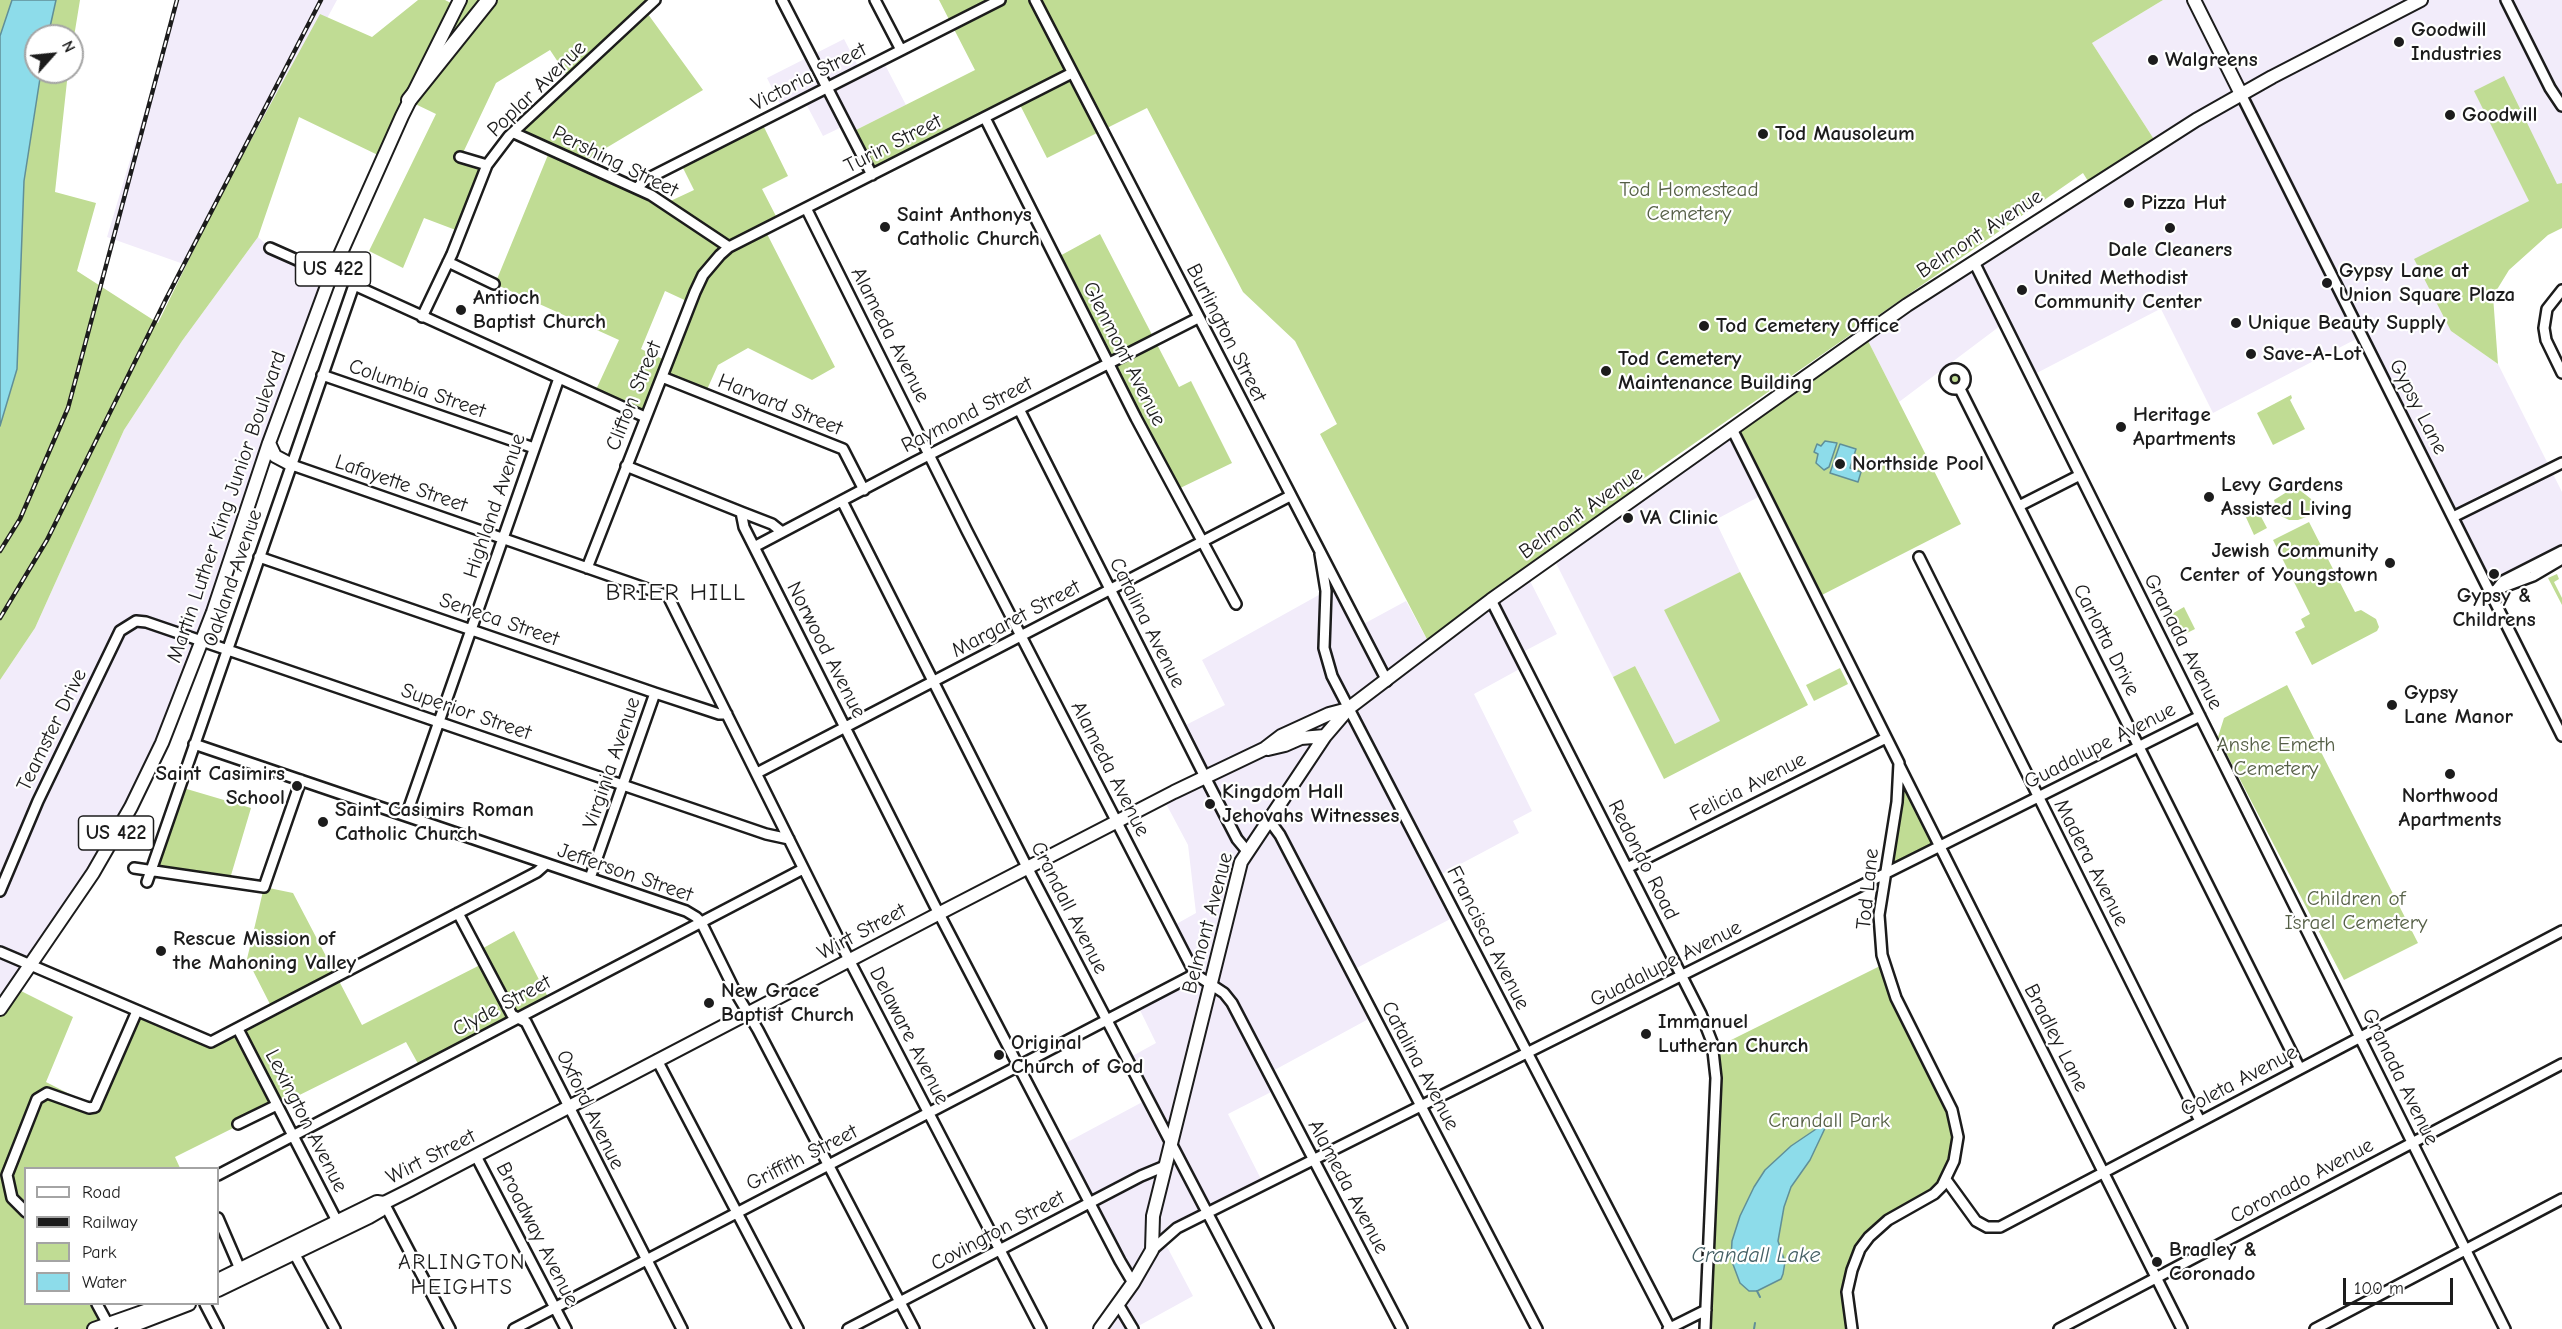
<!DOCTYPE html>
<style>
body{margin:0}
#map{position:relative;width:2562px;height:1329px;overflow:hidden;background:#fff;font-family:"Comic Neue",sans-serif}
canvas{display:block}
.legend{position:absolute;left:24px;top:1167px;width:195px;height:138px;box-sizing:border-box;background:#fff;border:2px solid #a4a4a4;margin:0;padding:8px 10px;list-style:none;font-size:18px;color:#1c1c1c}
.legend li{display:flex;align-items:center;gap:12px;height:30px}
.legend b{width:30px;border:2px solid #a4a4a4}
.north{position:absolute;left:24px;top:24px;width:60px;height:60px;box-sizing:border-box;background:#fff;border:2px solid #a4a4a4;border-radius:50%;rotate:63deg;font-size:16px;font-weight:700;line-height:24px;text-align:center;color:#1c1c1c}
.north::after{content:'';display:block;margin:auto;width:21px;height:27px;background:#1c1c1c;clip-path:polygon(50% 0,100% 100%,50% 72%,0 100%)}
.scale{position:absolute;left:2343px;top:1278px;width:110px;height:27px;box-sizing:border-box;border:3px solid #1c1c1c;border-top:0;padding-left:8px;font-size:18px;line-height:21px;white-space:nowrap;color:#1c1c1c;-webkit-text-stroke:4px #fff;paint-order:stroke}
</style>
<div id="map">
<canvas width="2562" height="1329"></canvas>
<ul class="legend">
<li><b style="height:8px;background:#fff"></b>Road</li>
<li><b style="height:8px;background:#1c1c1c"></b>Railway</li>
<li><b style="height:16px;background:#c0dc94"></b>Park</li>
<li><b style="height:16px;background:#8ddcea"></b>Water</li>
</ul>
<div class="north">N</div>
<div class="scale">100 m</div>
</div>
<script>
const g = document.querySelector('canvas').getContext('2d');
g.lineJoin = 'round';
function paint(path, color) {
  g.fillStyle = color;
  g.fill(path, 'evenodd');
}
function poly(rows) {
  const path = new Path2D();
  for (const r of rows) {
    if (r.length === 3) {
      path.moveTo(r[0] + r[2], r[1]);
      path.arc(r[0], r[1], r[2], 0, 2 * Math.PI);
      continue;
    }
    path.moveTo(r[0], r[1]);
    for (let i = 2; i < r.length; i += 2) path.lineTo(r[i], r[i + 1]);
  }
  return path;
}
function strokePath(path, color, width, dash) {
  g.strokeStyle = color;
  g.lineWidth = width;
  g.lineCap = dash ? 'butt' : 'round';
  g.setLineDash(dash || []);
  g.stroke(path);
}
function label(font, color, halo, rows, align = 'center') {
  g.font = font + ' "Comic Neue",sans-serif';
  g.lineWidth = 4.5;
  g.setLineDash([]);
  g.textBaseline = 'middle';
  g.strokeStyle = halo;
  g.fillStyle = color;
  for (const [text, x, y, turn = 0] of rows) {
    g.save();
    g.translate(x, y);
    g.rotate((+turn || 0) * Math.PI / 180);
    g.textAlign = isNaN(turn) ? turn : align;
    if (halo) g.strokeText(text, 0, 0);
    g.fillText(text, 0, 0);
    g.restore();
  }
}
paint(poly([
 [178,0,337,0,192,267,107,237],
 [2163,0,2562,0,2562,183,2558,185,2475,91,2529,201,2451,331,2498,364,2562,492,2562,545,2486,583,2362,336,2213,413,2159,305,2160,309,2031,376,2004,323,1899,402,1865,335,2157,144,2092,43],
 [844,39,860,70,882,59,906,105,850,133,846,125,823,136,804,100,783,110,767,78],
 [258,237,270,248,331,275,216,596,131,807,0,1009,0,680,35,628,124,430,182,341],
 [1732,429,1764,494,1715,520,1740,572,1664,610,1721,721,1675,744,1635,666,1613,677,1553,557],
 [1320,554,1358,627,1406,601,1431,647,1527,575,1557,634,1519,654,1525,666,1474,694,1532,811,1513,821,1519,833,1436,877,1456,916,1351,971,1374,1016,1269,1073,1277,1089,1228,1114,1264,1185,1163,1239,1193,1296,1133,1329,1100,1329,1133,1283,1060,1146,1148,1099,1127,1059,1156,1043,1137,1004,1195,974,1171,927,1196,913,1188,845,1163,798,1205,777,1180,728,1225,705,1202,660,1326,591]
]), '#f2ecfa');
paint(poly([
 [0,0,12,0,0,36],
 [56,0,80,0,72,49,72,36,48,36],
 [418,0,445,0,457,6,460,0,655,0,645,10,703,90,581,163,664,204,694,190,680,162,761,121,788,176,762,189,779,222,765,230,835,367,812,380,748,348,718,365,705,394,662,377,645,417,594,394,619,340,495,284,550,150,514,133,570,80,550,50,496,83,461,157,487,165,461,232,424,218,403,268,369,251,436,114,409,101,382,157,299,117,258,237,182,341,124,430,35,628,0,680,0,426,24,181,41,72,68,72,55,192,96,203,77,271,158,323,219,198,320,14,372,37],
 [665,291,691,303,667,361,641,349],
 [939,0,2163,0,2092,43,2157,144,2091,186,2083,173,1633,486,1640,494,1431,647,1320,434,1337,424,1295,341,1243,292,1147,108,1047,158,1018,101,872,175,850,133,975,70],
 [2504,76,2557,184,2562,183,2562,228,2548,235,2509,270,2493,296,2498,364,2451,331,2414,259,2529,201,2474,91],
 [1100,234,1179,387,1191,381,1232,463,1174,491,1056,258],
 [1865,335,1961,524,1816,598,1732,429],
 [1955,379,10],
 [2291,395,2292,398,2290,400,2305,429,2273,445,2257,413],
 [2296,489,2301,491,2325,510,2298,520,2289,520,2281,516,2277,510,2274,500,2290,490],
 [2256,507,2267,528,2254,535,2244,513],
 [2309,522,2355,612,2361,610,2376,619,2379,627,2377,631,2312,665,2295,632,2305,627,2301,619,2310,614,2273,540],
 [1740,572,1808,705,1664,779,1613,677,1635,666,1675,744,1720,721,1664,610],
 [2557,574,2559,579,2554,582,2562,598,2562,605,2548,578],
 [2184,607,2195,629,2181,636,2170,615],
 [1840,668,1848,684,1814,701,1806,685],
 [2287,685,2418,943,2344,980,2218,737,2224,718],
 [1899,763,1940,847,1885,875],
 [180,787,251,808,229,882,151,871],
 [264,887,293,893,362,1025,484,963,478,951,514,931,550,1001,421,1069,406,1042,175,1157,180,1168,26,1168,26,1304,97,1304,104,1319,165,1304,189,1304,124,1329,0,1329,0,1009,15,988,73,1017,46,1082,95,1107,137,1011,211,1042,273,1010,247,959],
 [1884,964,1957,1126,1947,1181,1869,1237,1849,1280,1852,1329,1705,1329,1716,1078,1712,1043,1719,1046]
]), '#c0dc94');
const water = poly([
 [12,0,56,0,48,36,36,36,36,72,41,72,24,181,17,369,0,426,0,36,12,0],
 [1825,441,1837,443,1829,467,1824,470,1816,463,1818,454,1814,452,1817,444,1821,446,1825,441],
 [1840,444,1856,449,1850,468,1861,472,1858,482,1830,473,1840,444],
 [1825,1123,1827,1124,1810,1160,1791,1187,1784,1207,1778,1241,1785,1262,1783,1274,1781,1279,1757,1291,1749,1291,1740,1283,1731,1259,1732,1241,1740,1216,1754,1187,1765,1170,1791,1146,1825,1123]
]);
paint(water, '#8ddcea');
strokePath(water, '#608f98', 1.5);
strokePath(poly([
 [1757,1291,1760,1297],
 [1754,1329,1755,1323]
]), '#608f98', 2);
const minor = poly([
 [782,0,872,175],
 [875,0,901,50],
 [1035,0,1387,681],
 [2506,0,2550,88,2562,106],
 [2241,94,2562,736],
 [985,118,1136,418,1236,604],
 [514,133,651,195,729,247],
 [460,157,487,165],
 [637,188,645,180,1000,0],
 [806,208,967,531,1195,974,1224,993,1232,1003,1402,1329],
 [270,248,331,275],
 [448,262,494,284],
 [1974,262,2505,1329],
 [2562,290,2547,309,2544,328,2546,340,2562,373],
 [422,317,452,254,487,165,509,136,655,0],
 [1955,379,10],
 [322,375,534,448],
 [662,377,843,449,864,490],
 [1960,389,2300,1069],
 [1019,409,1205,777,1237,839,1247,851],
 [1732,429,1899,763,1897,802,1879,915,1882,955,1896,998,1952,1110,1958,1137,1954,1161,1942,1186,1934,1194,1888,1220,1869,1237,1860,1249,1852,1270,1847,1292,1852,1329],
 [292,465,668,596,845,952,1041,1329],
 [626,466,741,512,744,527,935,906,1120,1261,1133,1283],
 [842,501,1028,869,1268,1329],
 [2019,506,2080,475],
 [741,512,772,524,782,532],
 [2453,517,2562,463],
 [754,547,915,462,1198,318],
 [1320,554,1326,591,1324,648,1332,676,1670,1328],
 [259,557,655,693,719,714,727,714],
 [1919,557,2200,1121],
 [587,568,695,292,703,275,720,255,729,247,1072,73],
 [2496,590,2503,581,2562,551],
 [2490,592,2533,576,2562,559],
 [1491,600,1701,1014,1712,1042,1716,1078,1705,1329],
 [194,744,686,911,696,917,701,922,736,993,758,1030,914,1329],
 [1899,765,2182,1329],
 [757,773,1290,496],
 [406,816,559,378],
 [1269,820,1280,835,1537,1329],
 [134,868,264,887,301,780],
 [1627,868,1886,738],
 [590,878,655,693],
 [147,882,354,285,645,417],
 [0,891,38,801,120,631,136,621,146,622,766,834,789,839],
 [458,913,512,1015,526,1022,682,1329],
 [0,952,211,1042,537,872,546,864],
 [238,1029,339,1225],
 [657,1060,798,1329],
 [238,1124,277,1105],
 [476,1156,566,1329],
 [218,1175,803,869],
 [1947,1181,1976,1221,1987,1227,2000,1227,2562,931],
 [384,1203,450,1329],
 [26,1212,12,1198,7,1175,37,1099,47,1093,89,1108,95,1107,137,1011],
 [218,1218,240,1269],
 [1152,1250,1177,1228,2200,716],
 [294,1253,335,1329],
 [97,1304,110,1328],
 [205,1304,218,1329],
 [1118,1304,1133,1329],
 [514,1329,1195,974],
 [848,1329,1141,1176,1165,1166],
 [1668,1329,1706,1310],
 [2059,1329,2562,1064],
 [2315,1329,2562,1199]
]);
const major = poly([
 [2194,0,2241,94],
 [269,443,275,456,292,465],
 [1268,749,1285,745,1301,738,1325,736],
 [0,1009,93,873,131,807,162,743,213,612,269,443,331,275,402,116,460,0],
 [218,1280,377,1202,384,1203,410,1190,936,915,1174,792,1264,749,1281,736,1329,714,1348,709],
 [218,1290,369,1217,381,1210,384,1203],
 [94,1329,165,1304],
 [124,1329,189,1304],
 [1100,1329,1133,1283,1152,1250,1153,1216,1241,862,1325,736,1349,708,1491,600,1907,305,2196,120,2272,77,2421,0]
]);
const highway = poly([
 [409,100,489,0]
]);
strokePath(minor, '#1c1c1c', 14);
strokePath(major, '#1c1c1c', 16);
strokePath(highway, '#1c1c1c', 18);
strokePath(minor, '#fff', 9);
strokePath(major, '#fff', 12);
strokePath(highway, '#fff', 14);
const rail = poly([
 [0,551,20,519,68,408,177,0],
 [0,618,47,540,166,299,321,0]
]);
strokePath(rail, '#1c1c1c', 4.5);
strokePath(rail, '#fff', 2, [7]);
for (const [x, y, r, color] of [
 [2399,42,6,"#1c1c1c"],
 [2153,60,6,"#1c1c1c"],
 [2450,115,6,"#1c1c1c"],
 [1763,134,6,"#1c1c1c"],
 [2129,203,6,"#1c1c1c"],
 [885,227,6,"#1c1c1c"],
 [2170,228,6,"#1c1c1c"],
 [2327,283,6,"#1c1c1c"],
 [2022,290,6,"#1c1c1c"],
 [461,310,6,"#1c1c1c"],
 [2236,323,6,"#1c1c1c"],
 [1704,326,6,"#1c1c1c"],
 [2251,354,6,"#1c1c1c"],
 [1606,371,6,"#1c1c1c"],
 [2121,427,6,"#1c1c1c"],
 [1840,464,6,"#1c1c1c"],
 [2209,497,6,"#1c1c1c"],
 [1628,518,6,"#1c1c1c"],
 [2390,563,6,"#1c1c1c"],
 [2494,574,6,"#1c1c1c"],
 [2392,705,6,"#1c1c1c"],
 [2450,774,6,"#1c1c1c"],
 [297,786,6,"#1c1c1c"],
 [1210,804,6,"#1c1c1c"],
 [323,822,6,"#1c1c1c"],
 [161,951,6,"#1c1c1c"],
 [709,1003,6,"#1c1c1c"],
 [1646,1034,6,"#1c1c1c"],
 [999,1055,6,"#1c1c1c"],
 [2157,1262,6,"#1c1c1c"]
]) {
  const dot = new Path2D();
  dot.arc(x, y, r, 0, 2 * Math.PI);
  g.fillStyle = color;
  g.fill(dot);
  strokePath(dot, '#fff', 2);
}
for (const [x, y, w] of [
 [333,269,75],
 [116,833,75]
]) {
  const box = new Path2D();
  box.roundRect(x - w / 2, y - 17, w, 34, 4.5);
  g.fillStyle = '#fff';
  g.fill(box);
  strokePath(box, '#1c1c1c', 1.5);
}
label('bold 20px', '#1c1c1c', null, [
 ["US 422",333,269],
 ["US 422",116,833]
]);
label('bold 21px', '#1c1c1c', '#fff', [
 ["Goodwill",2411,30],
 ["Industries",2411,54],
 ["Walgreens",2165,60],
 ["Goodwill",2462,115],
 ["Tod Mausoleum",1775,134],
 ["Pizza Hut",2141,203],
 ["Saint Anthonys",897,215],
 ["Catholic Church",897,239],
 ["Dale Cleaners",2170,250,"center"],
 ["Gypsy Lane at",2339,271],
 ["Union Square Plaza",2339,295],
 ["United Methodist",2034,278],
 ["Community Center",2034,302],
 ["Antioch",473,298],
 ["Baptist Church",473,322],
 ["Unique Beauty Supply",2248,323],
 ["Tod Cemetery Office",1716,326],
 ["Save-A-Lot",2263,354],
 ["Tod Cemetery",1618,359],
 ["Maintenance Building",1618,383],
 ["Heritage",2133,415],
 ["Apartments",2133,439],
 ["Northside Pool",1852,464],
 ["Levy Gardens",2221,485],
 ["Assisted Living",2221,509],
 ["VA Clinic",1640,518],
 ["Jewish Community",2378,551,"right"],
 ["Center of Youngstown",2378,575,"right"],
 ["Gypsy &",2494,596,"center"],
 ["Childrens",2494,620,"center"],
 ["Gypsy",2404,693],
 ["Lane Manor",2404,717],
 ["Saint Casimirs",285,774,"right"],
 ["School",285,798,"right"],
 ["Kingdom Hall",1222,792],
 ["Jehovahs Witnesses",1222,816],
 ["Northwood",2450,796,"center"],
 ["Apartments",2450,820,"center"],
 ["Saint Casimirs Roman",335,810],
 ["Catholic Church",335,834],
 ["Rescue Mission of",173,939],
 ["the Mahoning Valley",173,963],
 ["New Grace",721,991],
 ["Baptist Church",721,1015],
 ["Immanuel",1658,1022],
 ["Lutheran Church",1658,1046],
 ["Original",1011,1043],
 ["Church of God",1011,1067],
 ["Bradley &",2169,1250],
 ["Coronado",2169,1274]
], 'left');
label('21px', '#1c1c1c', '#fff', [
 ["Victoria Street",809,77,-27],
 ["Poplar Avenue",537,89,-44],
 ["Turin Street",893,144,-27],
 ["Pershing Street",615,162,26],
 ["Belmont Avenue",1980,234,-33],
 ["Burlington Street",1226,333,63],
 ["Alameda Avenue",890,335,63],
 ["Glenmont Avenue",1124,354,63],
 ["Columbia Street",417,389,19],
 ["Clifton Street",634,396,-68],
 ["Harvard Street",780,405,22],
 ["Gypsy Lane",2418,407,63],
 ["Raymond Street",967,415,-27],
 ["Lafayette Street",401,484,19],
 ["Highland Avenue",495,506,-71],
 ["Martin Luther King Junior Boulevard",227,507,-71],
 ["Belmont Avenue",1581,513,-35],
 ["Oakland Avenue",233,578,-71],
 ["Margaret Street",1016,619,-28],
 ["Seneca Street",499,620,19],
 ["Catalina Avenue",1147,623,63],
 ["Carlotta Drive",2106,640,63],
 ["Granada Avenue",2183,642,63],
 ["Norwood Avenue",826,650,63],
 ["Superior Street",466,712,19],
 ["Teamster Drive",52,730,-64],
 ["Guadalupe Avenue",2100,746,-27],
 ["Virginia Avenue",612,763,-71],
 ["Alameda Avenue",1110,769,63],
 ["Felicia Avenue",1748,787,-27],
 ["Redondo Road",1643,860,63],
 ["Madera Avenue",2091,863,63],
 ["Jefferson Street",625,873,19],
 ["Tod Lane",1868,889,-84],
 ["Crandall Avenue",1069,908,63],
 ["Belmont Avenue",1208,923,-75],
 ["Wirt Street",862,932,-28],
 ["Francisca Avenue",1488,938,63],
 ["Guadalupe Avenue",1666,964,-27],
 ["Clyde Street",502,1006,-28],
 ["Delaware Avenue",909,1036,63],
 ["Bradley Lane",2056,1038,63],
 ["Catalina Avenue",1420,1066,62],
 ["Granada Avenue",2400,1077,64],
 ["Goleta Avenue",2239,1081,-28],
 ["Oxford Avenue",590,1110,64],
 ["Lexington Avenue",306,1121,63],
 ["Wirt Street",431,1157,-27],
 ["Griffith Street",802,1158,-27],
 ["Coronado Avenue",2302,1181,-28],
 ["Alameda Avenue",1348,1187,62],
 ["Covington Street",998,1231,-28],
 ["Broadway Avenue",537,1234,63]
]);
label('21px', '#555f46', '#fff', [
 ["Tod Homestead",1689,190],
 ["Cemetery",1689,214],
 ["Anshe Emeth",2276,745],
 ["Cemetery",2276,769],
 ["Children of",2356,899],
 ["Israel Cemetery",2356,923],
 ["Crandall Park",1829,1121]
]);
label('italic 22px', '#445f64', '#fff', [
 ["Crandall Lake",1756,1256]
]);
g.letterSpacing = '1.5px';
label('22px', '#1c1c1c', '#fff', [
 ["ARLINGTON",462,1263],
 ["HEIGHTS",462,1288]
]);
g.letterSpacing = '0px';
g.letterSpacing = '1.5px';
label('24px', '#1c1c1c', '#fff', [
 ["BRIER HILL",676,593]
]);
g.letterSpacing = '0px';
</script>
